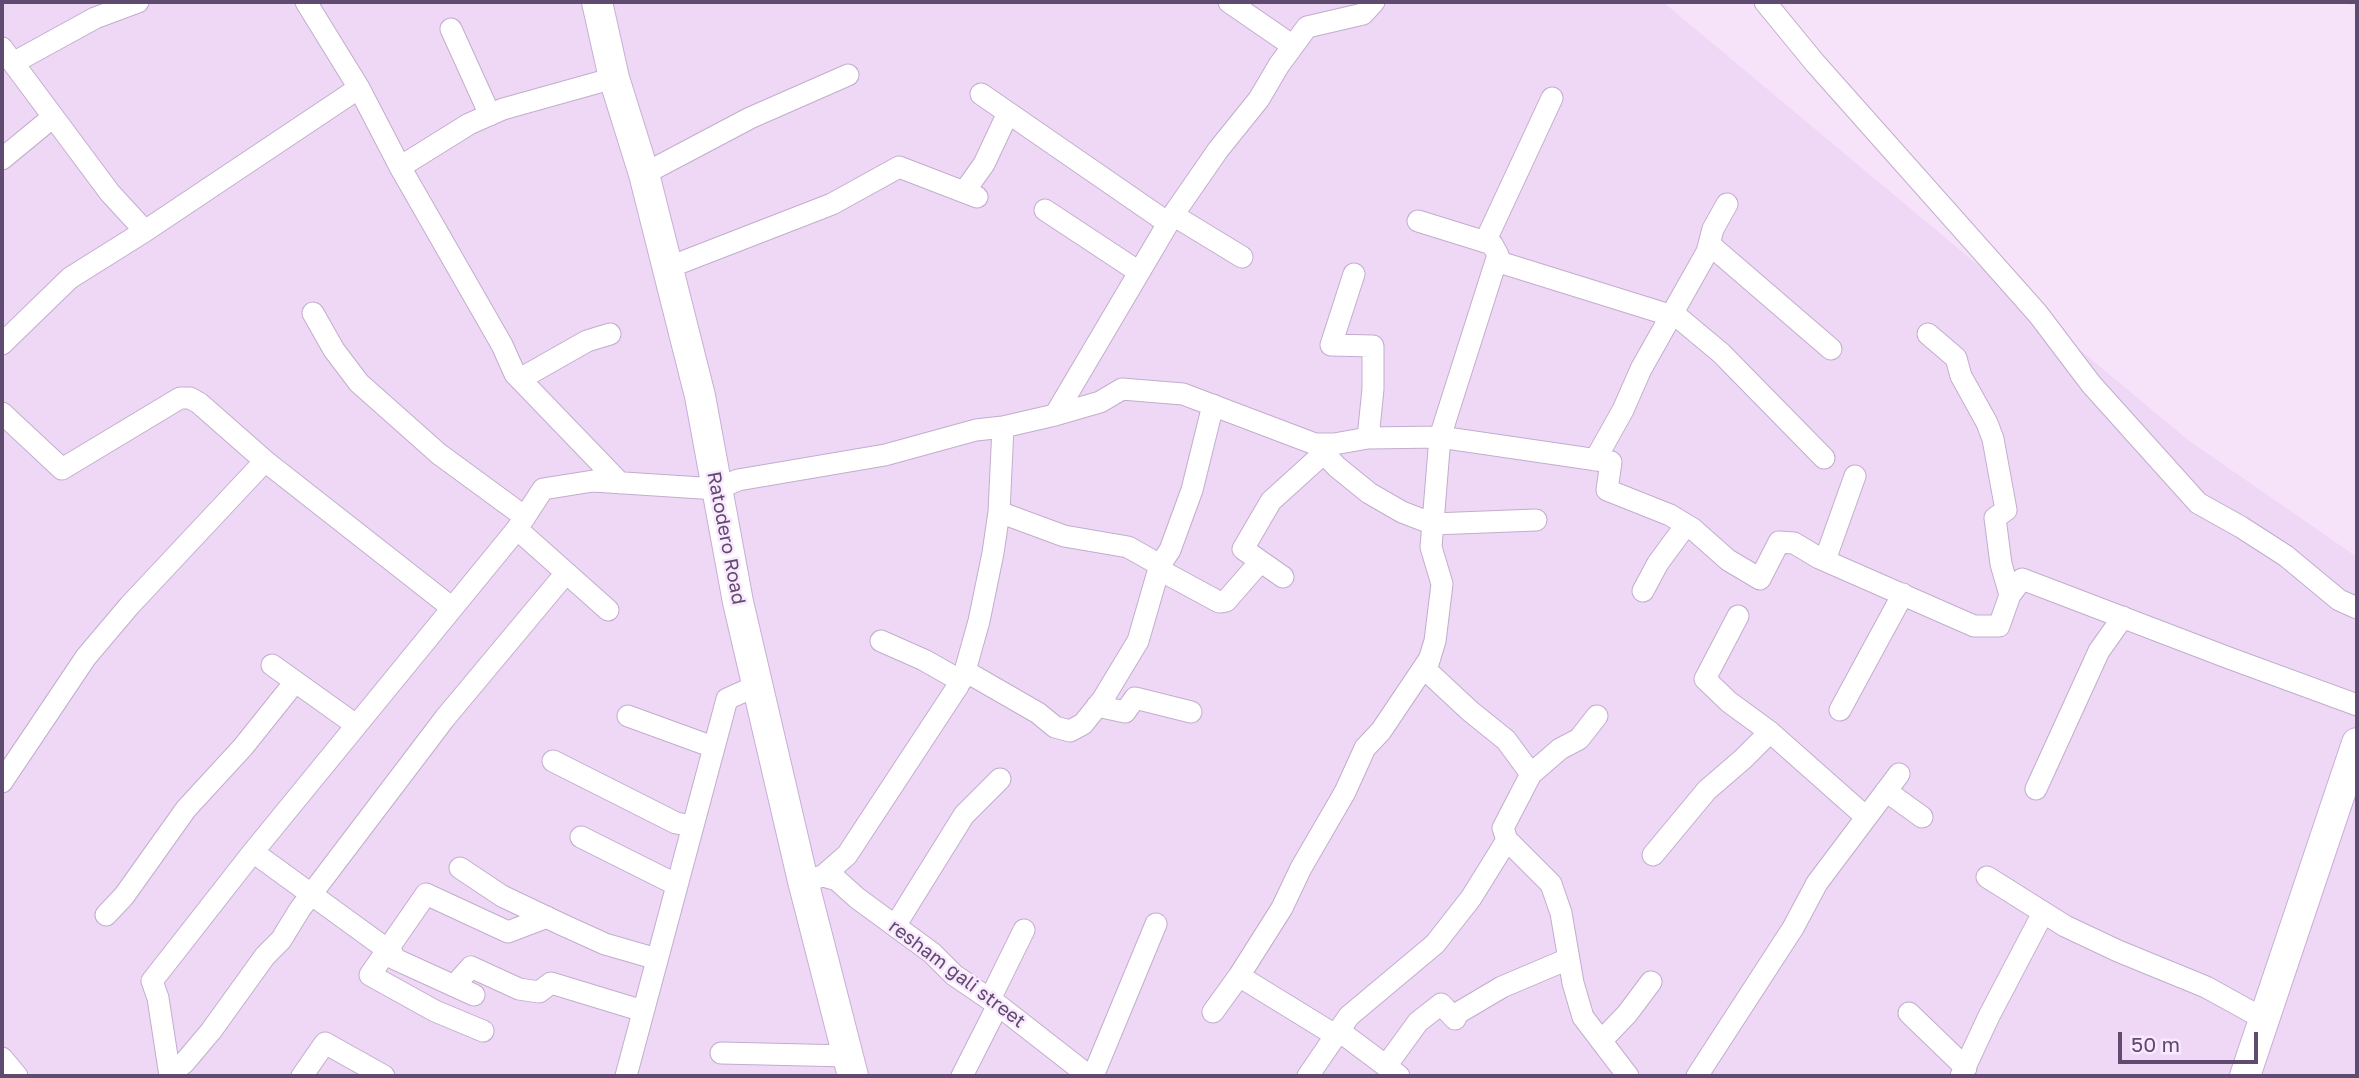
<!DOCTYPE html>
<style>
body{margin:0}
#map{position:relative;width:2359px;height:1078px;overflow:hidden;background:#f6e3fa;font-family:"Golos Text",sans-serif}
canvas{display:block}
.frame{position:absolute;inset:0;border:4px solid #604b70;pointer-events:none}
.scale{position:absolute;left:2118px;top:1032px;width:140px;height:32px;box-sizing:border-box;border:4px solid #604b70;border-top:0;padding-left:9px;font-size:21px;line-height:24px;white-space:nowrap;color:#604b70;-webkit-text-stroke:5px #fae8fe;paint-order:stroke}
</style>
<div id="map">
<canvas width="2359" height="1078"></canvas>
<div class="frame"></div>
<div class="scale">50 m</div>
</div>
<script>
const g = document.querySelector('canvas').getContext('2d');
g.lineJoin = 'round';
function paint(path, color) {
  g.fillStyle = color;
  g.fill(path, 'evenodd');
}
function poly(rows) {
  const path = new Path2D();
  for (const r of rows) {
    path.moveTo(r[0], r[1]);
    for (let i = 2; i < r.length; i += 2) path.lineTo(r[i], r[i + 1]);
  }
  return path;
}
function strokePath(path, color, width, dash) {
  g.strokeStyle = color;
  g.lineWidth = width;
  g.lineCap = dash ? 'butt' : 'round';
  g.setLineDash(dash || []);
  g.stroke(path);
}
function label(font, color, halo, rows, align = 'center') {
  g.font = font + ' "Golos Text",sans-serif';
  g.lineWidth = 5;
  g.setLineDash([]);
  g.textBaseline = 'middle';
  g.strokeStyle = halo;
  g.fillStyle = color;
  for (const [text, x, y, turn = 0] of rows) {
    g.save();
    g.translate(x, y);
    g.rotate((+turn || 0) * Math.PI / 180);
    g.textAlign = isNaN(turn) ? turn : align;
    if (halo) g.strokeText(text, 0, 0);
    g.fillText(text, 0, 0);
    g.restore();
  }
}
paint(poly([
 [2,2,1663,2,2188,440,2357,557,2357,1076,2,1076]
]), '#efd8f6');
const street = poly([
 [306,2,359,88,400,167,502,345,515,374,620,483],
 [1229,2,1293,46],
 [1765,2,1815,63,2038,314,2091,384,2198,503,2241,527,2286,556,2339,600,2357,608],
 [451,29,490,115],
 [2,48,110,193,145,231],
 [13,63,95,18,138,2],
 [981,94,1168,223],
 [2,159,53,117],
 [400,167,469,124,503,109,614,78],
 [644,174,750,118,848,75],
 [964,192,984,164,1008,113],
 [1045,210,1139,272],
 [1173,215,1242,257],
 [1418,221,1492,244,1498,255,1440,437,1431,547,1442,584,1435,641,1426,670,1470,711,1506,740,1531,774],
 [1485,242,1552,98],
 [1709,244,1831,349],
 [1496,261,1679,318,1721,353,1824,458],
 [667,268,832,204,899,167,977,197],
 [1354,274,1331,345,1373,346,1373,389,1368,438],
 [313,313,334,350,359,383,439,454,525,517],
 [1928,334,1956,358,1961,376,1987,423,1993,439,2006,510,1995,518,2001,564,2010,595],
 [2,344,70,278,145,231,359,88],
 [520,379,587,341,610,334],
 [2,413,62,469,180,398,190,398,199,403,265,461,451,607],
 [1055,415,1173,215,1218,150,1259,99,1279,65,1307,27,1363,14,1374,2],
 [1315,444,1337,467,1369,493,1402,512,1433,524,1536,520],
 [1595,460,1623,410,1641,369,1707,252,1713,229,1727,204],
 [999,512,1064,536,1128,547,1160,565,1170,550,1192,490,1213,405],
 [517,529,608,610],
 [1825,560,1855,476],
 [1158,569,1219,602,1226,601,1260,562],
 [1283,577,1243,549,1271,501,1324,453],
 [1643,591,1658,563,1686,525],
 [1738,616,1705,679,1729,702,1770,732,1866,817],
 [881,641,924,660,961,681],
 [272,665,356,725],
 [965,671,1038,713,1055,727,1070,731,1083,724,1103,699,1138,641,1160,565],
 [1097,706,1125,712,1135,698,1191,712],
 [1840,710,1903,594],
 [628,716,713,747],
 [1597,716,1579,739,1560,749,1531,774,1503,828,1507,840,1551,884,1561,913,1573,983,1583,1017,1628,1076],
 [553,761,676,823,693,826],
 [2,782,86,657,130,605,265,461],
 [2036,789,2099,651,2123,617],
 [1886,791,1922,817],
 [581,837,677,885],
 [253,852,392,953,395,959,474,995],
 [1653,855,1707,790,1743,759,1770,732],
 [460,868,502,896,563,925,605,944,657,959],
 [823,876,837,880,857,898,932,953,954,975,998,1005,1089,1076],
 [1987,877,2065,926,2118,951,2206,987,2264,1019],
 [803,881,823,876,847,855,958,686,965,671,979,621,993,553,999,512,1003,427],
 [106,915,124,896,186,809,243,747,295,682],
 [895,926,964,815,1000,779],
 [1239,976,1335,1035],
 [454,986,471,967,519,989,539,992,551,983,643,1011],
 [990,999,1024,930],
 [1213,1012,1239,976,1282,908,1301,868,1345,792,1365,748,1381,731,1430,658],
 [1909,1013,1966,1068],
 [1338,1030,1386,1066],
 [483,1031,435,1011,370,975,426,894,508,932,547,917],
 [1601,1041,1627,1014,1651,982],
 [721,1053,848,1056],
 [2,1058,17,1076],
 [170,1074,184,1063,211,1031,265,956,281,940,300,909,445,718,566,573],
 [170,1076,158,998,152,981,253,852,517,529,543,489,593,481,717,489,738,480,885,455,976,430,1003,427,1055,415,1100,402,1122,389,1183,394,1315,444,1334,444,1368,438,1440,437,1611,462,1607,490,1670,515,1693,529,1728,560,1760,579,1779,542,1794,543,1819,558,1974,626,1999,626,2010,595,2022,579,2229,658,2357,705],
 [302,1076,325,1043,384,1076],
 [626,1076,727,699,758,685],
 [962,1076,998,1005],
 [1093,1076,1156,924],
 [1308,1076,1349,1016,1435,944,1471,898,1507,840],
 [1399,1076,1386,1066,1418,1022,1441,1004,1455,1019,1458,1013,1502,987,1568,959],
 [1697,1076,1793,928,1817,883,1899,774],
 [1961,1076,1989,1016,2043,913]
]);
const secondary = poly([
 [597,2,614,78,644,174,700,396,738,602,803,881,853,1076],
 [2245,1076,2357,743]
]);
strokePath(street, '#c2adcd', 23);
strokePath(secondary, '#c7afd4', 32);
strokePath(poly([
 [2350,2,2357,6]
]), '#bea0d2', 3.5, [2, 5]);
strokePath(street, '#fff', 21);
strokePath(secondary, '#fff', 30);
label('19px', '#604b70', '#fae8fe', [
 ["Ratodero Road",726,538,79],
 ["resham gali street",957,974,37]
]);
</script>
